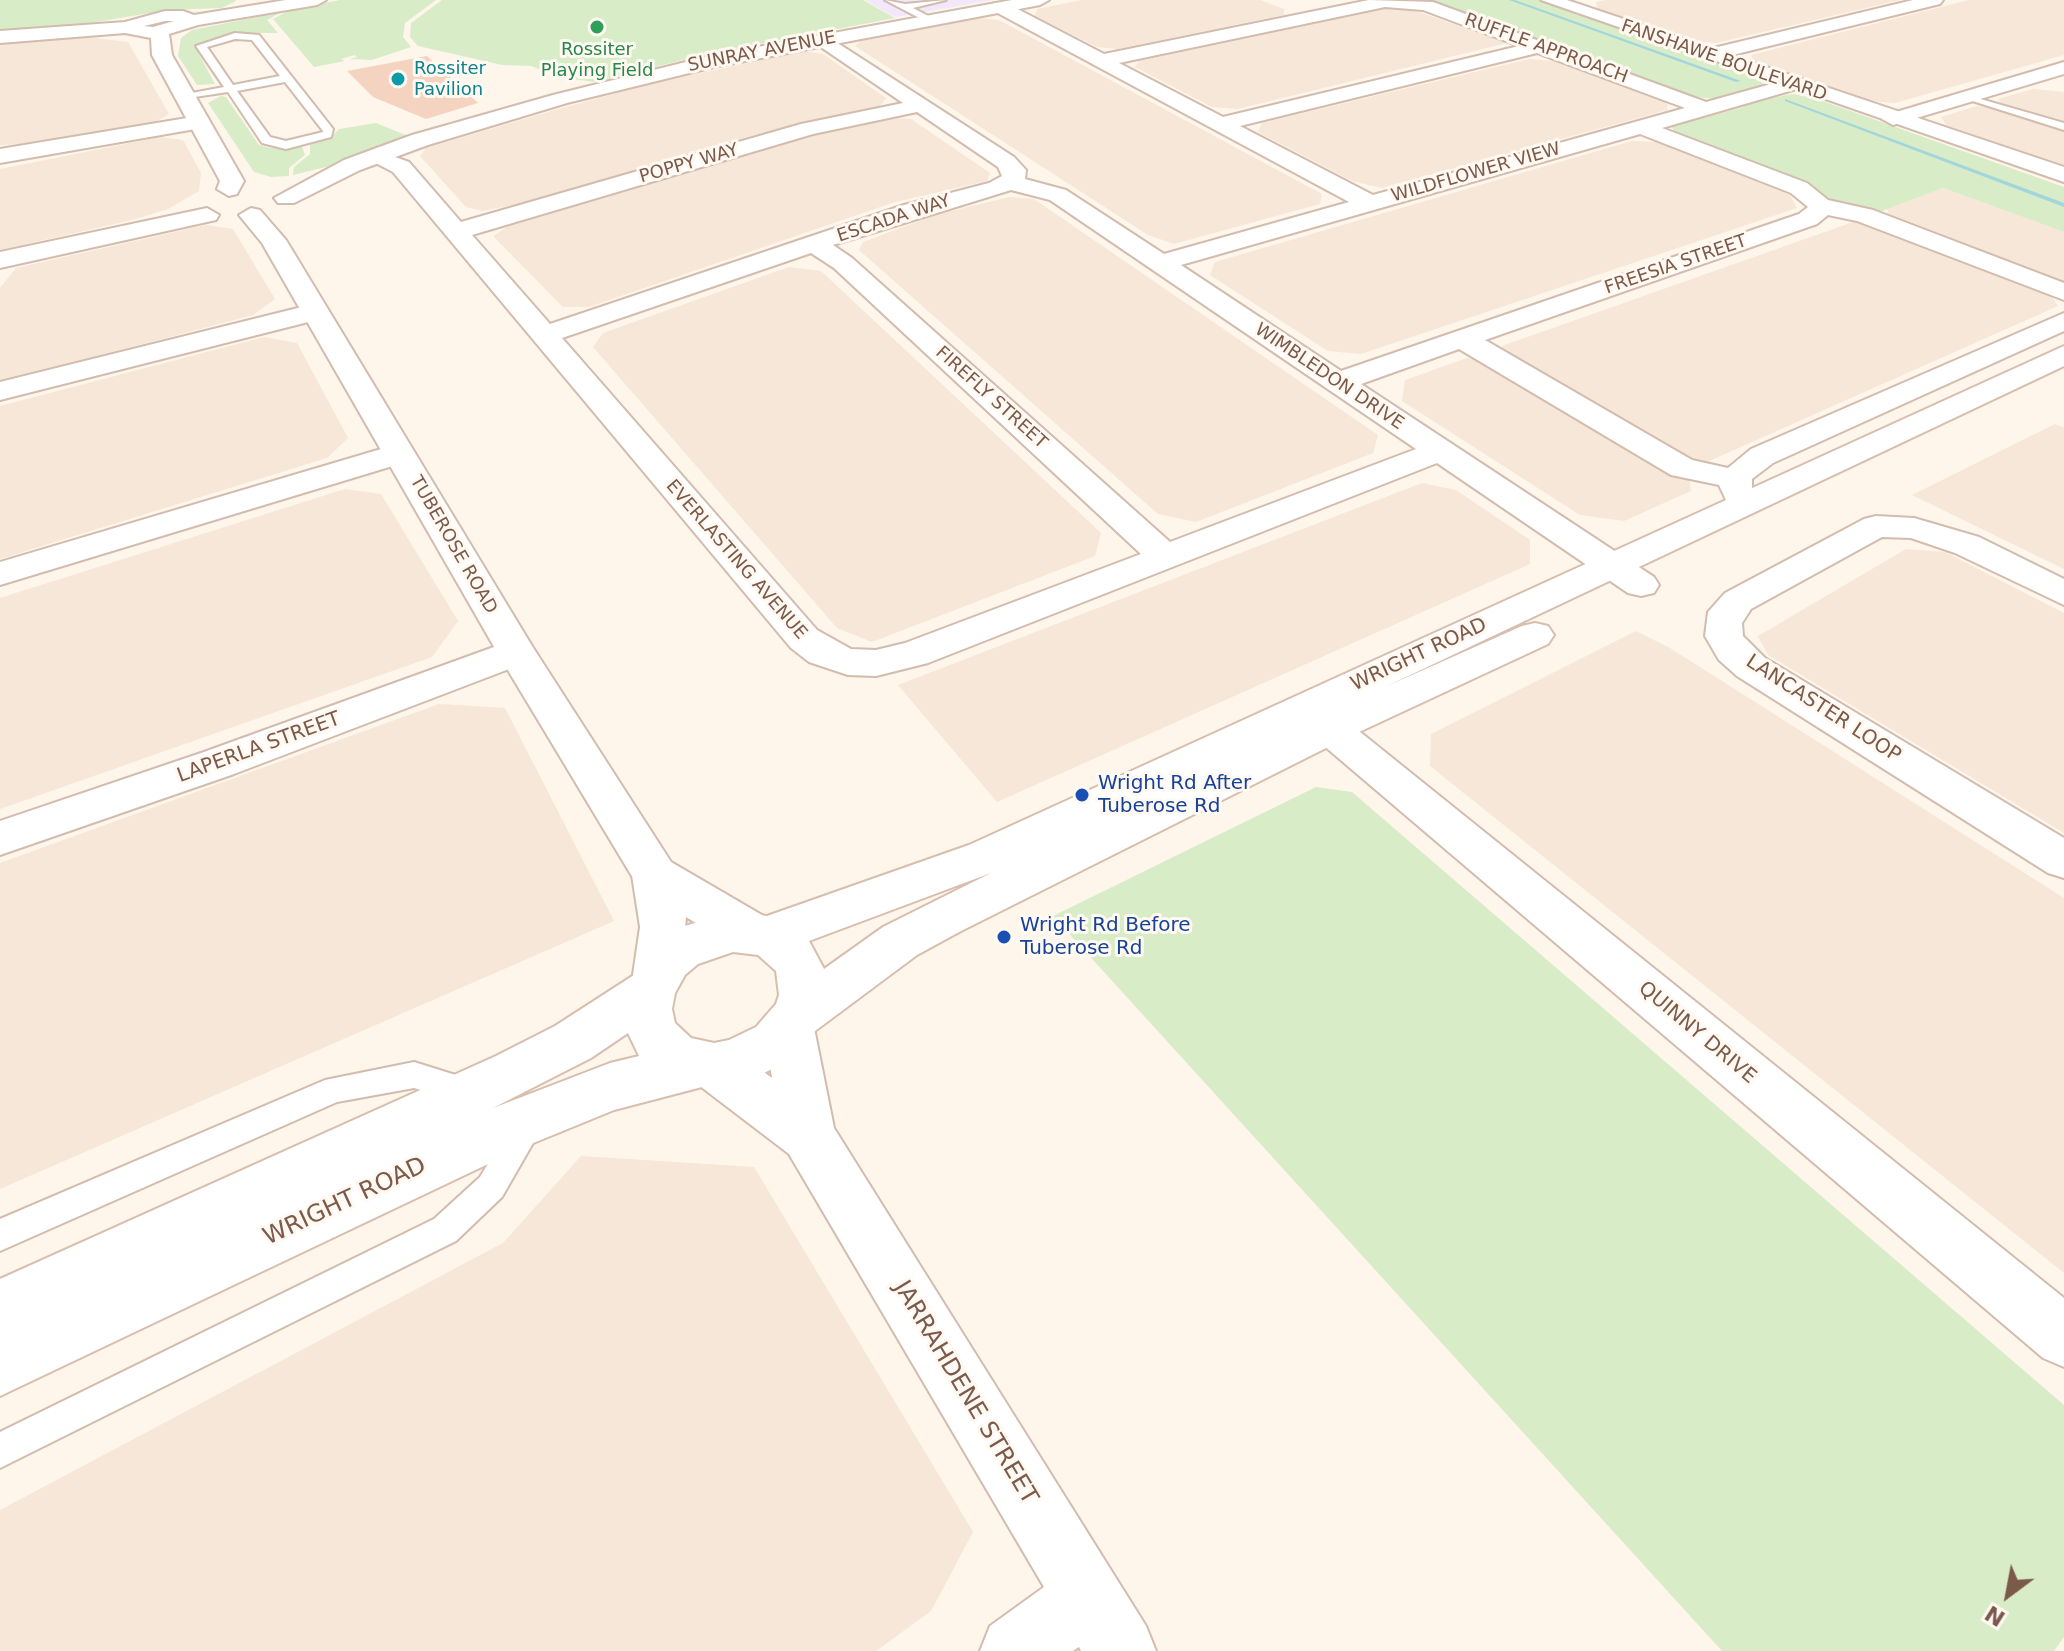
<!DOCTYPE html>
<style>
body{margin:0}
#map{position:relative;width:2064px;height:1651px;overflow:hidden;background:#fef5eb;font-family:"DejaVu Sans",sans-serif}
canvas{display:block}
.north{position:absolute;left:1968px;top:1555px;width:80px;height:80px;-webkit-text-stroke:6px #fff9f2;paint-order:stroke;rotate:212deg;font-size:22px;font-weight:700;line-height:32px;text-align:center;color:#7b5a4b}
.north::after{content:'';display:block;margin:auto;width:28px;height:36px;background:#7b5a4b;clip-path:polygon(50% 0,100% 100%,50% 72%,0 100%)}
</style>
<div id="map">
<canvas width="2064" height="1651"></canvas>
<div class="north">N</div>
</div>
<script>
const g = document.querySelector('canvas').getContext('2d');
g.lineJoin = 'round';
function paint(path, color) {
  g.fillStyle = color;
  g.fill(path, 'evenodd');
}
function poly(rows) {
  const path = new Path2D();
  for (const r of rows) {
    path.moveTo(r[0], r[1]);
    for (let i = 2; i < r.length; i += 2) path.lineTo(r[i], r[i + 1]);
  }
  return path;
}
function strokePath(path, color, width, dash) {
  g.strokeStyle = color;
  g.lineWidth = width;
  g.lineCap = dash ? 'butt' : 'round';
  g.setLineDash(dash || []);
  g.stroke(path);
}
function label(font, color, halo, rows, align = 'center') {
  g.font = font + ' "DejaVu Sans",sans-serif';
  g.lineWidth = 6;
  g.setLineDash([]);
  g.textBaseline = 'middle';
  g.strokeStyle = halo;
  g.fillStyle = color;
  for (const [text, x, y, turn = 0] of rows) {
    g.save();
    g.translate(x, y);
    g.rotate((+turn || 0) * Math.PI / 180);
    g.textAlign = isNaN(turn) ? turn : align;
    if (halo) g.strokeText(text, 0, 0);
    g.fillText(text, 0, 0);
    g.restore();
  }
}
paint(poly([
 [1082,0,1260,0,1284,9,1284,15,1117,49,1097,47,1035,16,1037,9],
 [1606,0,1900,0,1716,43,1692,41,1597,9,1596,2],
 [1969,0,2064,0,2064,55,1895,103,1869,101,1754,62,1751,55],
 [1394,7,1408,8,1507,43,1238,109,1212,107,1135,67,1139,61],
 [979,18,999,20,1322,194,1320,204,1174,244,1148,235,855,46,861,41],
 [87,37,128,42,169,114,152,124,47,144,0,145,0,43],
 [804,51,823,54,886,98,880,106,754,135,529,202,482,211,466,207,420,156,426,148,562,108,650,84],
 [1529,59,1554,61,1656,97,1668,104,1667,110,1382,188,1352,181,1258,132,1262,123],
 [2033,89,2064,92,2064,124,2001,104,1998,99],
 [1977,106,1991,107,2064,130,2064,166,1946,125,1941,117],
 [894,118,911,119,990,173,987,181,895,202,589,307,563,307,493,236,507,227,829,131],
 [160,137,183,140,201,173,199,191,168,209,132,220,0,250,0,169],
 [1632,141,1657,142,1790,195,1797,208,1361,354,1328,351,1210,275,1215,262],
 [1943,188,2064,232,2064,281,1889,214,1887,209],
 [1009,197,1034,199,1378,435,1373,453,1196,522,1158,514,859,250,863,242,935,215],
 [1856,221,1872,223,2051,295,2058,306,1707,462,1690,460,1504,355,1502,346],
 [206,225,233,229,275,299,253,315,0,382,0,288,16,268],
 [789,267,821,271,1101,533,1095,556,872,642,837,628,593,347,603,333],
 [264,337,297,343,348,438,327,458,0,559,0,406],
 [1467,358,1484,360,1689,480,1691,491,1624,521,1580,515,1402,401,1405,380],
 [2055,424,2064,428,2064,569,1912,495],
 [1422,483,1456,490,1530,540,1530,564,997,802,898,685],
 [345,489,381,494,458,621,432,657,0,809,0,598],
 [1906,549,1945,552,2064,613,2064,833,1768,655,1758,636],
 [1636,631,1670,648,2064,898,2064,1273,1430,766,1431,734],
 [439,704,505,708,614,921,0,1189,0,863],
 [581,1156,754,1167,973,1532,931,1611,876,1651,0,1651,0,1510,503,1243]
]), '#f6e7d8');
paint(poly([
 [865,0,994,0,895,17]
]), '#f2e7fb');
paint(poly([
 [0,0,235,0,236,1,222,8,168,10,79,25,0,31],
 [340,0,436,0,405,23,403,37,411,47,372,60,350,59,357,57,355,55,341,59,345,61,314,67,273,19,290,10],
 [442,0,863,0,895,18,712,53,686,55,691,58,595,82,563,78,531,66,502,65,418,46,410,37,411,23],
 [1407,0,1539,0,1752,74,1765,85,1723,99,1688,97,1426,3],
 [282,12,267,20,278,33,243,33,194,45,215,84,197,85,178,56,181,38,192,30],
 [1793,94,1814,98,2064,187,2064,232,1943,188,1874,214,1831,199,1763,169,1761,164,1698,143,1675,133,1672,127,1677,122,1707,117,1744,107,1744,103],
 [221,96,226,97,259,145,271,148,302,146,305,155,289,168,289,176,271,177,254,172,208,103],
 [376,123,408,136,330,166,293,175,294,167,310,154,310,143,332,136,339,129],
 [1316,787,1352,792,2064,1405,2064,1637,2054,1651,1722,1651,1053,916]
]), '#d8edc7');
paint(poly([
 [1509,0,1515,0,1741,81,1736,82,1509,0],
 [1785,99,2064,203,2064,207,1785,101,1785,99]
]), '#a2d6dc');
paint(poly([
 [427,56,478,103,426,119,373,97,347,71]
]), '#f5d3c1');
const service = poly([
 [885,0,905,4,946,0,913,8,932,18,929,23,885,0],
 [235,33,259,35,333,129,331,137,286,149,262,143,228,92,181,99,181,95,224,87,196,46,235,33],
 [235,39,252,40,280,76,233,85,207,47,235,39],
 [285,82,323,131,323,132,286,141,270,137,237,91,285,82],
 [1963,94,2064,123,2064,130,1963,98,1963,94],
 [414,1062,478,1082,482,1091,478,1100,468,1104,414,1088,337,1102,0,1251,0,1219,325,1080,414,1062],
 [527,1112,537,1116,542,1126,537,1136,502,1197,456,1241,0,1468,0,1432,434,1219,480,1177,517,1116,527,1112]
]);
const minor = poly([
 [1369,0,1433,2,1706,102,1793,78,1800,80,1803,84,1800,88,1662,128,1807,183,1828,200,1873,210,2064,283,2064,300,1857,221,1828,215,1817,224,1485,340,1692,460,1728,468,1751,449,2064,313,2064,331,1773,463,1752,479,1752,488,1760,504,1755,511,1743,514,1731,511,1719,485,1671,475,1459,349,1361,384,1654,577,1659,585,1654,593,1641,596,1628,593,1437,463,928,663,876,676,848,675,809,662,791,648,393,172,364,157,375,150,409,162,461,222,801,124,903,103,815,43,813,39,822,33,1014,157,1026,170,1025,179,1066,190,1164,254,1349,202,994,11,994,3,1006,3,1104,54,1369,0],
 [1385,7,1423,10,1519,46,1223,117,1119,63,1385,7],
 [1537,53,1685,108,1373,195,1240,126,1537,53],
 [917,112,998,167,1002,176,989,183,904,205,550,324,472,235,813,134,917,112],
 [1640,134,1791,193,1808,207,1799,214,1341,371,1181,265,1640,134],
 [1011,190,1050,200,1416,449,1170,542,852,258,833,245,1011,190],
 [811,253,834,268,1141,554,905,643,876,650,851,649,817,630,562,338,811,253],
 [1913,0,1943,0,1940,4,1708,61,1698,55,1701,51,1913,0],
 [2064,62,2064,74,1893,125,1882,119,1886,115,2064,62],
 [199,116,207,117,210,122,207,127,0,163,0,149,199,116],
 [314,304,324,306,328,312,324,318,0,400,0,382,314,304],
 [398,444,409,447,414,454,409,461,0,585,0,562,398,444],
 [1876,516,1914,518,1979,537,2064,579,2064,605,1955,553,1911,538,1882,537,1751,609,1742,623,1743,636,1765,658,2064,838,2064,878,2048,873,1737,676,1719,660,1705,636,1708,612,1725,593,1864,519,1876,516],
 [516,639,530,643,535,652,530,661,234,774,0,855,0,821,204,752,516,639],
 [1330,714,1344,719,2064,1298,2064,1367,2043,1358,1316,739,1310,729,1316,719,1330,714],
 [655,857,671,862,767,918,774,932,767,946,750,952,733,946,686,917,681,975,674,990,657,996,640,990,633,975,640,927,632,875,639,862,655,857],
 [789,1006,807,1012,814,1028,834,1128,1146,1626,1156,1651,1081,1651,1079,1647,1073,1651,980,1651,990,1626,1044,1587,789,1154,696,1083,688,1066,696,1049,714,1043,732,1049,772,1078,764,1028,771,1012,789,1006]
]);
const tertiary = poly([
 [286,0,326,0,317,5,198,25,169,34,172,55,244,181,237,194,229,196,217,189,220,181,152,55,151,38,125,33,0,43,0,31,125,22,165,11,183,11,194,15,286,0],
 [165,21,174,21,153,27,144,26,165,21],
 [1012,0,1049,0,1040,5,714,67,567,103,428,145,360,170,294,203,278,203,274,198,344,160,412,135,553,95,714,55,1012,0],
 [1541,0,1567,0,2064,167,2064,182,1541,0],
 [207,208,219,215,216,220,0,268,0,252,207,208],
 [251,208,260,210,286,240,532,646,671,862,678,875,671,888,655,893,639,888,497,652,262,243,239,215,251,208]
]);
const secondary = poly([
 [2064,346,2064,366,1385,687,1522,626,1535,623,1548,626,1554,635,1548,644,1344,739,961,931,917,955,815,1031,792,1059,754,1078,714,1089,702,1087,614,1110,526,1146,0,1396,0,1279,496,1056,555,1026,634,975,651,947,681,927,733,912,767,916,969,845,2064,346],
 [991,873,883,927,824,969,809,941,991,873],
 [733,952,758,955,776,971,779,995,776,1004,756,1027,729,1040,714,1043,691,1038,675,1023,672,1009,675,993,685,975,698,964,733,952],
 [628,1033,639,1056,610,1063,493,1108,591,1058,628,1033]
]);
strokePath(service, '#d2bcae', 4);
strokePath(minor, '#d2bcae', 4);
strokePath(tertiary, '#d2bcae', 4);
strokePath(secondary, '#d7beae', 4);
paint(service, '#fff');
paint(minor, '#fff');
paint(tertiary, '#fff');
paint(secondary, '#fff');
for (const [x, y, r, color] of [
 [597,27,8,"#2e9e5b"],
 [398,79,8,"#0f9aa8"],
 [1082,795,8,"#1a4fb4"],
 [1004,937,8,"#1a4fb4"]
]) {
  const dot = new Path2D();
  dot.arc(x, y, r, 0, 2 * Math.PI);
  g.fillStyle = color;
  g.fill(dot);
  strokePath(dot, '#fff9f2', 3);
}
label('18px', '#7b5a4b', '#fff9f2', [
 ["RUFFLE APPROACH",1546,49,20],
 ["SUNRAY AVENUE",762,52,-11],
 ["FANSHAWE BOULEVARD",1724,61,19],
 ["POPPY WAY",689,164,-16],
 ["WILDFLOWER VIEW",1476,173,-16],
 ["ESCADA WAY",894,219,-18],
 ["FREESIA STREET",1676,265,-19],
 ["WIMBLEDON DRIVE",1329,377,34],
 ["FIREFLY STREET",991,398,42],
 ["TUBEROSE ROAD",453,545,60],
 ["EVERLASTING AVENUE",736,560,49]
]);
label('18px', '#27864d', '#fff9f2', [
 ["Rossiter",597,50],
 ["Playing Field",597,71]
]);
label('18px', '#0d838f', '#fff9f2', [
 ["Rossiter",414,69],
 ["Pavilion",414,90]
], 'left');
label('20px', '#7b5a4b', '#fff9f2', [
 ["WRIGHT ROAD",1419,655,-25],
 ["LANCASTER LOOP",1823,709,33],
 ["LAPERLA STREET",259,748,-20],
 ["QUINNY DRIVE",1697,1033,40]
]);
label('20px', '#164399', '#fff9f2', [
 ["Wright Rd After",1098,784],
 ["Tuberose Rd",1098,807],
 ["Wright Rd Before",1020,926],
 ["Tuberose Rd",1020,949]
], 'left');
label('24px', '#7b5a4b', '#fff9f2', [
 ["WRIGHT ROAD",345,1202,-25],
 ["JARRAHDENE STREET",965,1393,59]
]);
</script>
